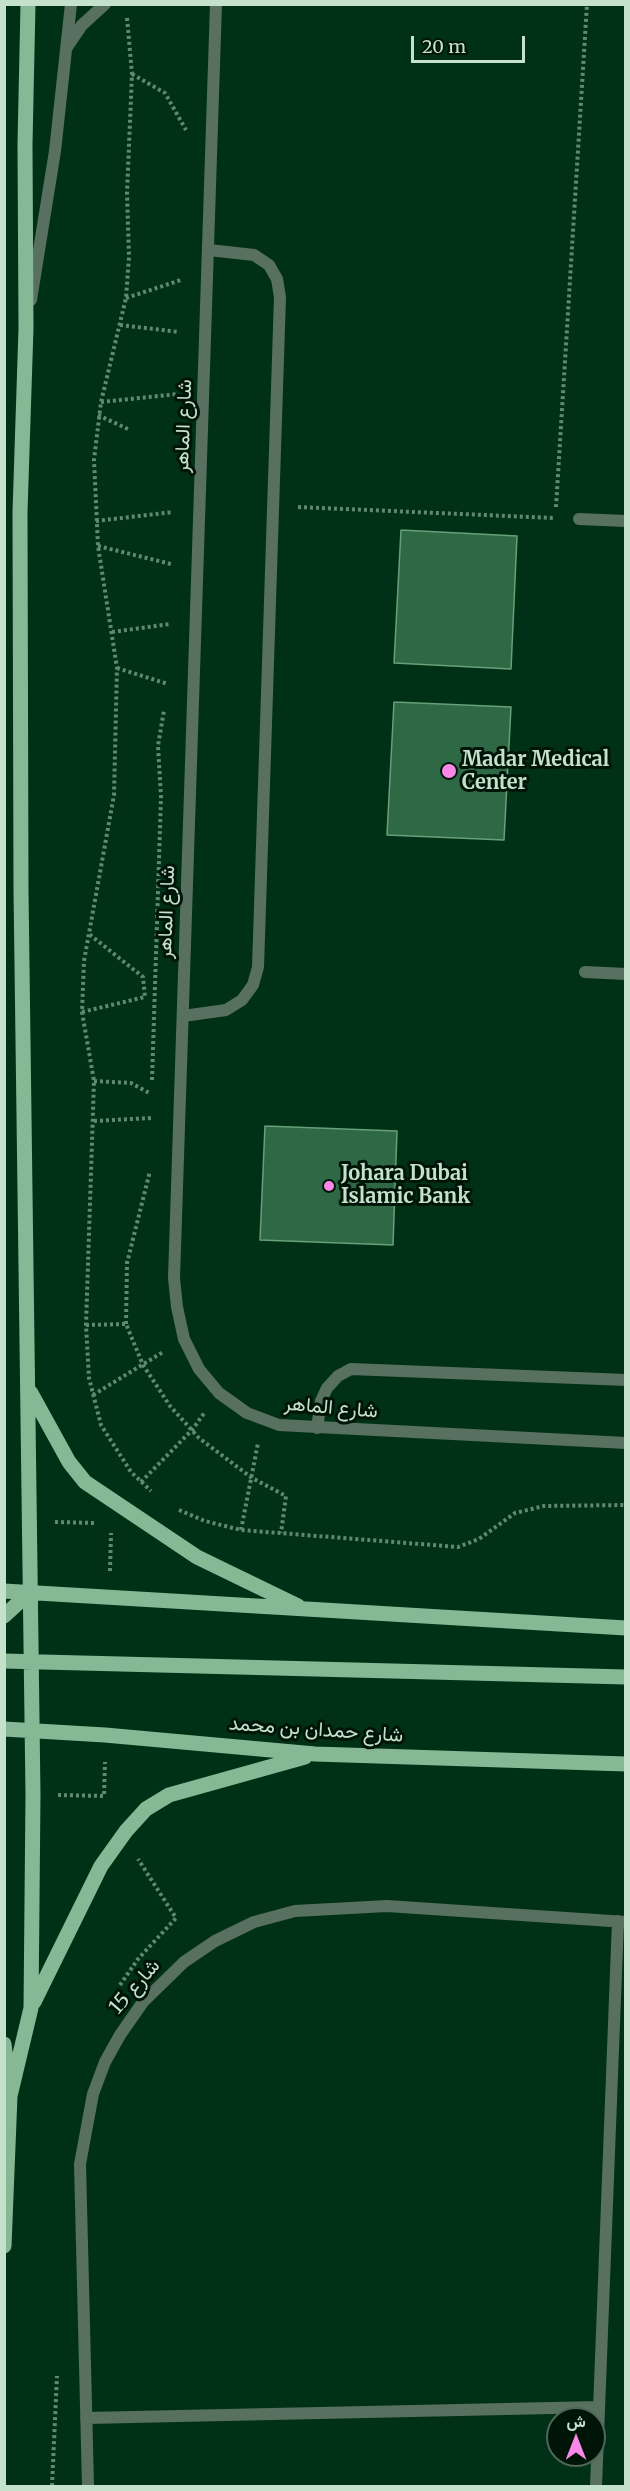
<!DOCTYPE html>
<meta charset="utf-8">
<style>
body{margin:0}
#map{position:relative;width:630px;height:2491px;overflow:hidden;background:#003117;font-family:Merriweather,Vazirmatn,serif}
canvas{display:block}
.frame{position:absolute;inset:0;border:6px solid #c4e1cc;pointer-events:none}
.north{position:absolute;left:546px;top:2407px;width:60px;height:60px;box-sizing:border-box;background:#001507;border:2px solid #4e6756;border-radius:50%;rotate:0deg;font-size:16px;font-weight:700;line-height:24px;text-align:center;color:#c4e1cc}
.north::after{content:'';display:block;margin:auto;width:21px;height:27px;background:#fa87e7;clip-path:polygon(50% 0,100% 100%,50% 72%,0 100%)}
.scale{position:absolute;left:411px;top:36px;width:114px;height:27px;box-sizing:border-box;border:3px solid #c4e1cc;border-top:0;padding-left:8px;font-size:18px;line-height:21px;white-space:nowrap;color:#c4e1cc;-webkit-text-stroke:4px #001507;paint-order:stroke}
</style>
<div id="map">
<canvas width="630" height="2491"></canvas>
<div class="frame"></div>
<div class="north">ش</div>
<div class="scale">20 m</div>
</div>
<script>
const g = document.querySelector('canvas').getContext('2d');
g.lineJoin = 'round';
function paint(path, color) {
  g.fillStyle = color;
  g.fill(path, 'evenodd');
}
function poly(rows) {
  const path = new Path2D();
  for (const r of rows) {
    path.moveTo(r[0], r[1]);
    for (let i = 2; i < r.length; i += 2) path.lineTo(r[i], r[i + 1]);
  }
  return path;
}
function strokePath(path, color, width, dash) {
  g.strokeStyle = color;
  g.lineWidth = width;
  g.lineCap = dash ? 'butt' : 'round';
  g.setLineDash(dash || []);
  g.stroke(path);
}
function label(font, color, halo, rows, align = 'center') {
  g.font = font + ' Merriweather,Vazirmatn,serif';
  g.lineWidth = 6;
  g.setLineDash([]);
  g.textBaseline = 'middle';
  g.strokeStyle = halo;
  g.fillStyle = color;
  for (const [text, x, y, turn = 0] of rows) {
    g.save();
    g.translate(x, y);
    g.rotate((+turn || 0) * Math.PI / 180);
    g.textAlign = isNaN(turn) ? turn : align;
    if (halo) g.strokeText(text, 0, 0);
    g.fillText(text, 0, 0);
    g.restore();
  }
}
const building = poly([
 [401,530,517,536,511,669,394,663,401,530],
 [394,702,511,707,504,840,387,835,394,702],
 [265,1126,397,1131,393,1245,260,1240,265,1126]
]);
paint(building, '#2e6844');
strokePath(building, '#66a179', 1.5);
strokePath(poly([
 [127,18,132,74,127,193,129,257,126,298,101,402,94,460,98,546,117,668,114,795,84,961,82,1012,94,1081,86,1325,89,1378,101,1425,131,1472,151,1491],
 [132,74,165,93,186,130],
 [126,298,181,280],
 [120,325,179,332],
 [101,402,178,394],
 [98,415,130,430],
 [298,507,554,518],
 [556,507,587,4],
 [96,521,173,512],
 [98,546,171,564],
 [112,632,170,624],
 [117,668,168,684],
 [82,1012,145,997,143,977,89,934],
 [152,1080,161,797,158,746,164,710],
 [94,1081,131,1083,151,1094],
 [94,1121,151,1118],
 [126,1324,127,1263,150,1171],
 [86,1325,126,1324,143,1365,170,1406,199,1438,252,1478,286,1496,281,1533],
 [93,1395,163,1352],
 [141,1482,192,1430,205,1412],
 [179,1510,205,1521,241,1530,458,1547,479,1539,515,1513,544,1506,626,1505],
 [55,1522,96,1523],
 [241,1530,258,1443],
 [110,1571,111,1533],
 [58,1795,104,1796,105,1762],
 [120,1985,138,1959,176,1918,138,1859],
 [52,2486,57,2376]
]), '#618871', 4, [3, 3]);
strokePath(poly([
 [183,1016,226,1010,242,1000,253,985,258,967,280,297,277,279,269,265,254,255,209,250],
 [317,1428,321,1401,327,1388,338,1376,351,1369,626,1380]
]), '#58705f', 12);
strokePath(poly([
 [216,4,174,1278,177,1307,184,1339,199,1369,219,1393,247,1413,279,1425,626,1443],
 [67,47,82,25,105,4],
 [31,300,55,151,71,4],
 [579,519,626,521],
 [585,972,626,974],
 [86,2418,599,2407],
 [88,2486,80,2164,93,2094,105,2062,120,2035,143,2002,184,1962,215,1941,254,1922,295,1911,387,1906,626,1922],
 [596,2486,618,1921]
]), '#58705f', 12);
strokePath(poly([
 [31,1393,69,1462,85,1482,197,1557,298,1606],
 [4,1591,626,1628],
 [4,1616,30,1592],
 [4,1661,626,1677],
 [4,1729,105,1735,315,1754,626,1764],
 [34,2002,101,1866,126,1831,146,1809,169,1795,305,1757],
 [4,2044,9,2084],
 [4,2246,10,2096,31,2008,33,1794,21,890,20,512,26,328,25,144,28,4]
]), '#86b895', 15);
for (const [x, y, r, color] of [
 [449,771,8,"#fa87e7"],
 [329,1186,6,"#fa87e7"]
]) {
  const dot = new Path2D();
  dot.arc(x, y, r, 0, 2 * Math.PI);
  g.fillStyle = color;
  g.fill(dot);
  strokePath(dot, '#001507', 2);
}
label('20px', '#c4e1cc', '#001507', [
 ["شارع الماهر",184,426,-88],
 ["شارع الماهر",167,912,-88],
 ["شارع الماهر",331,1408,5],
 ["شارع حمدان بن محمد",316,1730,4],
 ["شارع 15",135,1987,-49]
]);
label('bold 20px', '#c4e1cc', '#001507', [
 ["Madar Medical",462,760],
 ["Center",462,783],
 ["Johara Dubai",341,1174],
 ["Islamic Bank",341,1197]
], 'left');
</script>
